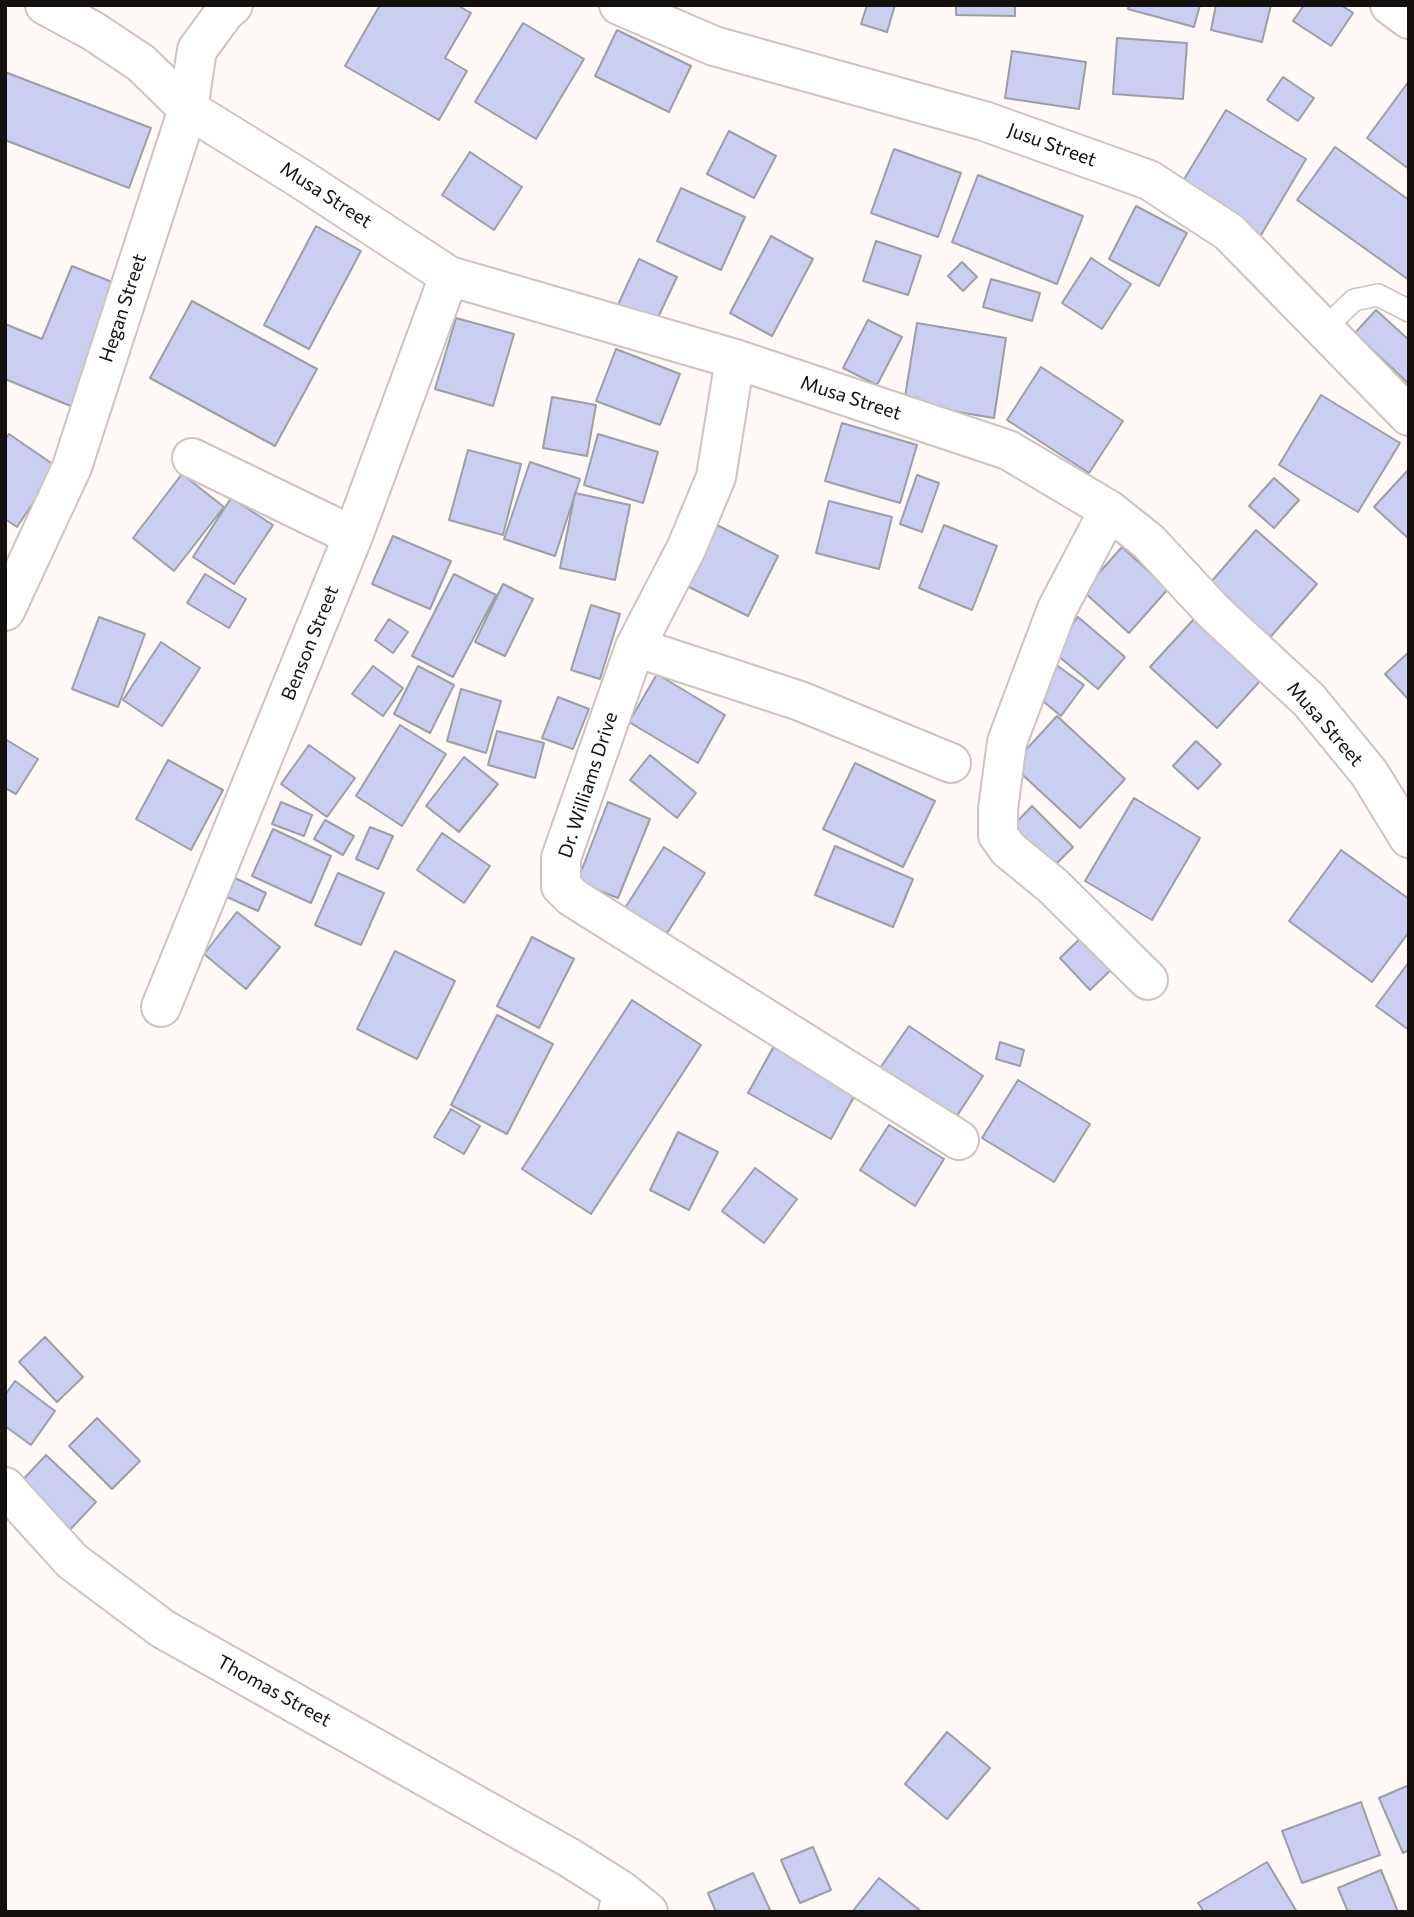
<!DOCTYPE html>
<style>
body{margin:0}
#map{position:relative;width:1414px;height:1917px;overflow:hidden;background:#fef8f6;font-family:Commissioner,sans-serif}
canvas{display:block}
.frame{position:absolute;inset:0;border:7px solid #13100e;pointer-events:none}
</style>
<div id="map">
<canvas width="1414" height="1917"></canvas>
<div class="frame"></div>
</div>
<script>
const g = document.querySelector('canvas').getContext('2d');
g.lineJoin = 'round';
function paint(path, color) {
  g.fillStyle = color;
  g.fill(path, 'evenodd');
}
function poly(rows) {
  const path = new Path2D();
  for (const r of rows) {
    path.moveTo(r[0], r[1]);
    for (let i = 2; i < r.length; i += 2) path.lineTo(r[i], r[i + 1]);
  }
  return path;
}
function strokePath(path, color, width, dash) {
  g.strokeStyle = color;
  g.lineWidth = width;
  g.lineCap = dash ? 'butt' : 'round';
  g.setLineDash(dash || []);
  g.stroke(path);
}
function label(font, color, halo, rows, align = 'center') {
  g.font = font + ' Commissioner,sans-serif';
  g.lineWidth = 7;
  g.setLineDash([]);
  g.textBaseline = 'middle';
  g.strokeStyle = halo;
  g.fillStyle = color;
  for (const [text, x, y, turn = 0] of rows) {
    g.save();
    g.translate(x, y);
    g.rotate((+turn || 0) * Math.PI / 180);
    g.textAlign = isNaN(turn) ? turn : align;
    if (halo) g.strokeText(text, 0, 0);
    g.fillText(text, 0, 0);
    g.restore();
  }
}
const building = poly([
 [380,5,457,5,471,13,445,58,467,71,439,120,345,66,380,5],
 [867,5,895,5,887,32,861,24,867,5],
 [956,5,1015,5,1015,16,956,15,956,5],
 [1129,5,1200,5,1194,27,1128,9,1129,5],
 [1216,5,1271,5,1262,42,1211,30,1216,5],
 [1304,5,1341,5,1353,13,1331,46,1293,21,1304,5],
 [523,23,584,59,536,139,475,102,523,23],
 [617,30,691,66,669,112,595,76,617,30],
 [1117,38,1187,43,1183,99,1113,94,1117,38],
 [1012,51,1086,62,1079,109,1005,98,1012,51],
 [5,72,151,128,129,188,5,140,5,72],
 [1283,77,1314,98,1298,121,1267,100,1283,77],
 [1409,81,1409,169,1367,138,1409,81],
 [1226,110,1306,159,1261,235,1180,186,1226,110],
 [729,131,776,156,754,198,707,174,729,131],
 [1335,147,1409,200,1409,280,1297,200,1335,147],
 [894,149,961,173,938,237,871,213,894,149],
 [470,152,522,187,494,230,442,195,470,152],
 [978,175,1083,216,1057,284,952,242,978,175],
 [681,188,745,217,721,270,657,241,681,188],
 [1136,206,1187,233,1159,286,1109,259,1136,206],
 [316,226,361,251,309,349,264,325,316,226],
 [771,236,813,259,772,336,730,313,771,236],
 [876,241,921,256,908,295,863,281,876,241],
 [1091,258,1131,284,1102,329,1062,303,1091,258],
 [639,259,677,277,654,326,616,309,639,259],
 [962,262,977,277,963,291,948,276,962,262],
 [72,266,122,286,73,407,5,379,5,324,42,339,72,266],
 [991,279,1040,293,1032,321,983,307,991,279],
 [192,301,317,369,275,446,150,378,192,301],
 [1376,310,1409,340,1409,384,1355,333,1376,310],
 [456,318,514,334,493,406,435,389,456,318],
 [868,320,902,337,877,385,843,368,868,320],
 [917,323,1006,338,994,418,904,403,917,323],
 [616,349,680,374,660,425,596,401,616,349],
 [1041,367,1123,421,1089,473,1007,420,1041,367],
 [1321,395,1400,443,1358,512,1279,465,1321,395],
 [552,397,596,405,587,456,543,448,552,397],
 [842,423,917,445,900,503,825,481,842,423],
 [9,434,57,467,17,527,5,519,5,439,9,434],
 [598,434,658,452,643,503,584,485,598,434],
 [468,450,521,464,503,535,449,520,468,450],
 [530,462,580,479,555,556,504,539,530,462],
 [1409,469,1409,539,1374,507,1409,469],
 [182,474,224,507,174,571,133,538,182,474],
 [917,475,939,483,922,532,900,524,917,475],
 [1274,478,1299,500,1274,528,1249,506,1274,478],
 [575,493,630,505,615,580,560,568,575,493],
 [231,498,273,525,234,584,193,557,231,498],
 [829,501,892,517,879,569,816,553,829,501],
 [715,524,778,556,748,616,685,585,715,524],
 [944,525,997,546,972,610,919,588,944,525],
 [1256,530,1317,584,1265,643,1205,589,1256,530],
 [393,536,451,561,430,609,372,584,393,536],
 [1122,547,1168,589,1129,633,1083,591,1122,547],
 [205,574,246,599,229,628,187,603,205,574],
 [454,574,496,595,453,677,412,656,454,574],
 [503,584,533,599,505,656,475,642,503,584],
 [591,605,620,614,600,679,571,670,591,605],
 [99,617,145,634,118,707,72,689,99,617],
 [1078,617,1125,657,1098,689,1051,650,1078,617],
 [389,619,408,632,393,653,375,640,389,619],
 [1194,619,1261,680,1217,728,1150,667,1194,619],
 [161,642,200,668,162,726,123,700,161,642],
 [1409,652,1409,700,1385,674,1409,652],
 [1055,664,1084,685,1061,716,1033,693,1055,664],
 [373,666,403,688,383,716,352,694,373,666],
 [418,666,454,685,430,733,394,714,418,666],
 [657,674,725,715,698,763,629,722,657,674],
 [461,689,501,701,486,753,447,741,461,689],
 [558,697,589,709,573,749,542,738,558,697],
 [1057,716,1125,779,1080,828,1012,765,1057,716],
 [400,725,446,754,402,826,356,796,400,725],
 [497,731,544,743,535,778,488,765,497,731],
 [5,739,38,759,16,794,5,788,5,739],
 [1196,741,1221,764,1198,789,1173,766,1196,741],
 [309,745,355,778,327,817,281,784,309,745],
 [650,755,696,793,677,818,630,780,650,755],
 [464,757,498,784,459,832,426,806,464,757],
 [168,760,223,790,191,850,136,819,168,760],
 [855,763,935,801,903,867,823,829,855,763],
 [1134,798,1200,838,1152,920,1085,881,1134,798],
 [281,802,312,815,304,836,272,824,281,802],
 [608,802,650,819,618,898,577,882,608,802],
 [1032,806,1073,847,1051,869,1010,829,1032,806],
 [325,820,354,836,343,855,314,839,325,820],
 [370,827,393,836,378,869,356,859,370,827],
 [273,829,331,856,311,903,252,876,273,829],
 [442,833,490,866,464,903,417,870,442,833],
 [835,846,913,879,893,927,815,895,835,846],
 [664,847,705,873,664,938,623,911,664,847],
 [1341,850,1409,899,1409,932,1372,982,1289,921,1341,850],
 [338,873,384,893,361,945,315,925,338,873],
 [235,878,266,893,258,911,227,897,235,878],
 [237,912,280,947,246,989,204,954,237,912],
 [1088,931,1118,963,1090,990,1060,958,1088,931],
 [532,937,574,959,539,1028,497,1006,532,937],
 [395,951,455,981,417,1059,357,1029,395,951],
 [1409,962,1409,1030,1376,1006,1409,962],
 [632,1000,701,1045,591,1214,522,1169,632,1000],
 [497,1015,553,1044,507,1134,451,1105,497,1015],
 [909,1026,983,1076,951,1125,876,1074,909,1026],
 [779,1037,856,1093,831,1139,748,1093,779,1037],
 [1000,1042,1024,1050,1020,1066,996,1059,1000,1042],
 [1018,1080,1090,1124,1054,1182,982,1138,1018,1080],
 [451,1109,480,1126,464,1154,434,1137,451,1109],
 [889,1125,944,1159,915,1206,860,1170,889,1125],
 [678,1132,718,1152,689,1210,650,1190,678,1132],
 [755,1168,797,1199,764,1243,722,1211,755,1168],
 [45,1337,83,1377,57,1402,19,1362,45,1337],
 [15,1381,55,1411,31,1445,5,1426,5,1395,15,1381],
 [97,1418,140,1461,112,1489,69,1446,97,1418],
 [46,1455,96,1502,66,1534,16,1487,46,1455],
 [947,1732,990,1768,947,1819,905,1784,947,1732],
 [1409,1785,1409,1850,1403,1853,1379,1798,1409,1785],
 [1361,1802,1380,1855,1302,1883,1282,1831,1361,1802],
 [813,1847,831,1890,800,1903,781,1860,813,1847],
 [1267,1862,1297,1912,1204,1912,1198,1903,1267,1862],
 [1381,1870,1398,1912,1348,1912,1338,1888,1381,1870],
 [753,1873,771,1912,716,1912,708,1893,753,1873],
 [879,1878,922,1912,852,1912,879,1878]
]);
paint(building, '#cacef0');
strokePath(building, '#9d9ea6', 2);
const lane = poly([
 [1324,329,1354,300,1378,295,1409,311]
]);
const street = poly([
 [45,5,93,31,141,63,188,109,298,177,449,276,735,359,1008,450,1109,510,1149,542,1214,612,1309,700,1369,773,1409,838],
 [619,5,714,46,984,121,1149,180,1229,232,1409,416],
 [1390,5,1409,19],
 [735,359,716,477,686,549,635,647,561,858,561,886,572,897,959,1140],
 [192,458,353,536],
 [1109,510,1057,609,1007,742,998,809,998,835,1008,849,1053,886,1148,980],
 [5,611,72,467,188,109,197,50,224,13,233,5],
 [635,647,800,701,951,763],
 [161,1007,353,536,449,276],
 [5,1487,72,1561,163,1629,570,1858,622,1891],
 [618,1912,622,1891,648,1912]
]);
strokePath(lane, '#cec3c0', 24);
strokePath(street, '#cec3c0', 42);
strokePath(lane, '#fff', 21);
strokePath(street, '#fff', 38);
label('19px', '#13100e', '#fff', [
 ["Jusu Street",1052,145,20],
 ["Musa Street",326,195,33],
 ["Hegan Street",123,308,-72],
 ["Musa Street",851,398,18],
 ["Benson Street",310,643,-68],
 ["Musa Street",1325,724,49],
 ["Dr. Williams Drive",588,785,-72],
 ["Thomas Street",274,1691,29]
]);
</script>
